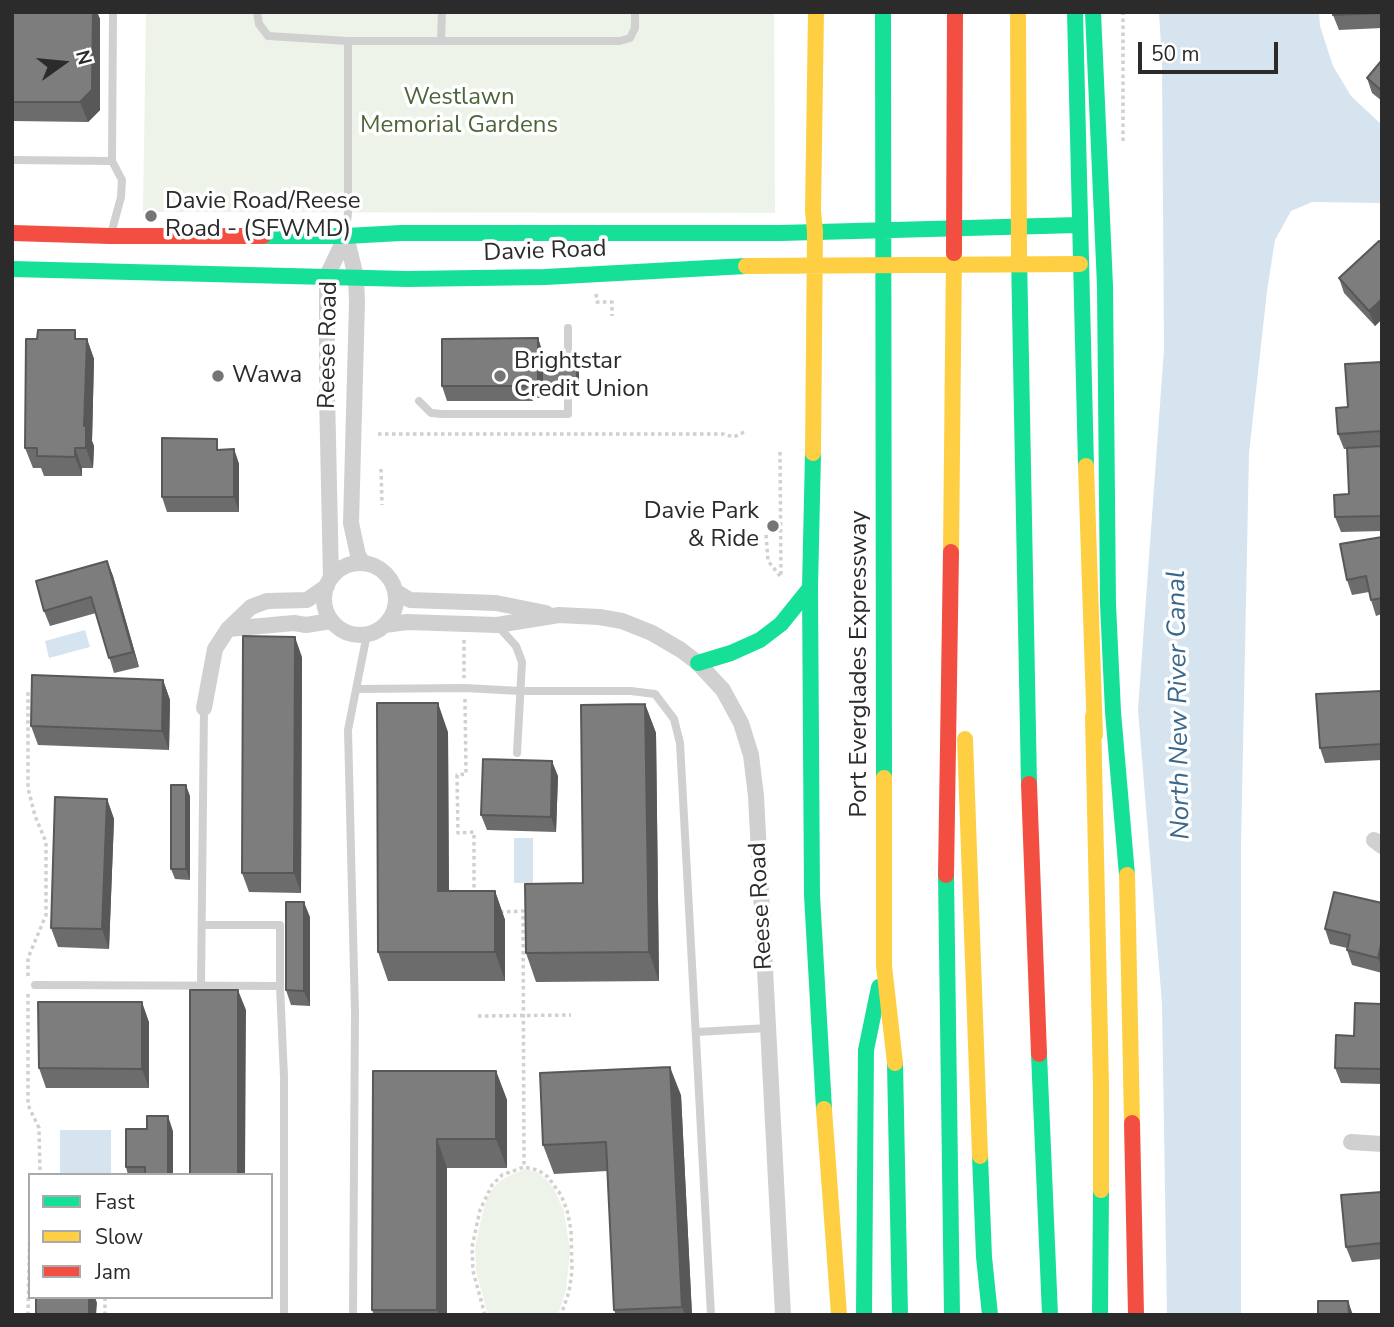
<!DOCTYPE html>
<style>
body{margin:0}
#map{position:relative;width:1394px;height:1327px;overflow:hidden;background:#fff;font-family:"Nunito Sans",sans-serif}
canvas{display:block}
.frame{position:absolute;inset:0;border:14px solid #2b2b2b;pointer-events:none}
.legend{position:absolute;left:28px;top:1173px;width:245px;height:126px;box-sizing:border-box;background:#fff;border:2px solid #aaa;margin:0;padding:9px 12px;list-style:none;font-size:21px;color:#2b2b2b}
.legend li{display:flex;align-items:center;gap:14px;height:35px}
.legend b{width:35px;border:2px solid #aaa}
.north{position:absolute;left:28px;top:28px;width:70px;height:70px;-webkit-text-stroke:5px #fff;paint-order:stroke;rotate:75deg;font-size:19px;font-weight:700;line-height:28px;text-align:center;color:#2b2b2b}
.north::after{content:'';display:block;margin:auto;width:24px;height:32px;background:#2b2b2b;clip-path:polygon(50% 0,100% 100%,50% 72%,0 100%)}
.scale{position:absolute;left:1138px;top:42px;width:140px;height:32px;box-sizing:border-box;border:4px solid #2b2b2b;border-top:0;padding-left:9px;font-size:21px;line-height:24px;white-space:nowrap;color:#2b2b2b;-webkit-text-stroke:5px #fff;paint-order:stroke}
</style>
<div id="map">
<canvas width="1394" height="1327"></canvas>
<div class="frame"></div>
<ul class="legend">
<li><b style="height:9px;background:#16e098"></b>Fast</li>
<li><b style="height:9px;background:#ffcf43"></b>Slow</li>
<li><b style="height:9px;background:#f24e42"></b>Jam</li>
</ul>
<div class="north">N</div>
<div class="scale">50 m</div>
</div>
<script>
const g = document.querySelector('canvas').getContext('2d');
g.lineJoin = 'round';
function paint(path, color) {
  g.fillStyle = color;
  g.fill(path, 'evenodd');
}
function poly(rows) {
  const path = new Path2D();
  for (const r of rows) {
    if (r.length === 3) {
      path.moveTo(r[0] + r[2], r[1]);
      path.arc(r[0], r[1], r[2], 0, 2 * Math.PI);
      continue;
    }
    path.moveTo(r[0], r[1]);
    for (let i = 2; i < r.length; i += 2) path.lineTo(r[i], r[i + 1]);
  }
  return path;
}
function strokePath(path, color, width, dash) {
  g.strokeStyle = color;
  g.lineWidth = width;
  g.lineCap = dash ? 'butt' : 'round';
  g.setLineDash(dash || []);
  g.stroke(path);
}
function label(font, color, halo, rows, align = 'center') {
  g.font = font + ' "Nunito Sans",sans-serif';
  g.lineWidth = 7;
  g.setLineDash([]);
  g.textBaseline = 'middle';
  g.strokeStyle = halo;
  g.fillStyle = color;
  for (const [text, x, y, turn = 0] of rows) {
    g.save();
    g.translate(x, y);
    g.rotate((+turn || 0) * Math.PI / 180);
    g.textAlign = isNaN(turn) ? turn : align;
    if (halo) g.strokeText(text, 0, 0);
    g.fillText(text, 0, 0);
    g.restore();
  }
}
paint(poly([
 [146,12,774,12,775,213,143,212],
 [525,1169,537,1172,546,1179,553,1187,564,1211,570,1251,566,1291,558,1315,488,1315,476,1271,475,1247,483,1211,487,1198,494,1187,504,1178]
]), '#eef3ea');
paint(poly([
 [1159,12,1319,12,1320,26,1333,66,1351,96,1382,125,1382,203,1312,202,1291,211,1275,240,1267,291,1249,453,1241,845,1241,1315,1167,1315,1162,1004,1138,710,1164,349,1162,62],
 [85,630,90,647,49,658,45,641],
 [514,838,533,838,533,883,514,883],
 [60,1130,111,1130,111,1175,60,1175]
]), '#d6e4f0');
strokePath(poly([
 [1123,141,1123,12],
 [596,294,597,302,612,302,612,316],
 [378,434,723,434,734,437,744,432],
 [780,452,781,578],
 [381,469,382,505],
 [766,535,768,561,780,576],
 [464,640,464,678],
 [465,699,466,774,457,775,458,833,474,832,474,895],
 [500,912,523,911,524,1167],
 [28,976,28,958,46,915,46,842,35,816,28,788,28,690],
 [28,994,28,1105,39,1128,40,1175],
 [478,1016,571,1015],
 [28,1315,30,1217],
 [105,1315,105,1297],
 [485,1315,473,1271,472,1247,480,1210,492,1185,502,1175,524,1167,538,1170,548,1177,561,1195,567,1210,571,1230,572,1271,569,1292,561,1315]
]), '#d0d0d0', 3.5, [3.5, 3.5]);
strokePath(poly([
 [257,12,259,24,268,36,348,41],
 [441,41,442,12],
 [12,160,112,161,113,12],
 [346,233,348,212,348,41,620,41,630,38,635,28,635,12],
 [111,234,121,197,122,180,112,161],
 [568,360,568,328],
 [419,401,431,413,442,414,568,414,568,391],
 [497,625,516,646,522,662,517,753],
 [357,689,465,688,520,691,631,691,655,694,674,719,680,743,711,1315],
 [202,925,280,925,280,986,284,1077,284,1315],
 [35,985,280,986],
 [201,986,204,708],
 [697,1032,768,1028],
 [353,1315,355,1012,348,730,367,634]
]), '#d0d0d0', 8);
strokePath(poly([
 [346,236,356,277,357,302,351,523,358,555,363,563],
 [360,599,36],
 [331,578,327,393,327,276,346,236],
 [395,591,410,600,496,603,546,613],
 [385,625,407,622,497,625,559,615,599,617,622,621,652,633,681,650,698,663,723,690,741,723,751,755,756,796,783,1315],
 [228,629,294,623,306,625,331,621],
 [204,708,215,649,228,629,251,607,267,601,307,600,327,586],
 [1374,840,1382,846],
 [1351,1142,1382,1144]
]), '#d0d0d0', 16);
strokePath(poly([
 [883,12,884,778],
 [1075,12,1086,466],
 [1093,12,1105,286,1108,604,1113,712,1127,875],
 [263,236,346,236,401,233,780,233,1079,225],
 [1019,255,1029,784],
 [12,269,407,279,545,277,746,266],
 [813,453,810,588,812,895,824,1109],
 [698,663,731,653,760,640,781,624,810,588],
 [946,875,952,1315],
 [1039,1054,1050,1315],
 [895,1063,900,1315],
 [980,1156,984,1257,990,1315],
 [864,1315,866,1050,879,987],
 [1100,1315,1101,1190]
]), '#16e098', 16);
strokePath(poly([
 [1018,12,1019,255],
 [746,266,1080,264],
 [813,453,815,231,813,211,816,12],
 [1086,466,1095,735],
 [951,552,954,253],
 [1093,716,1101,1087,1101,1190],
 [965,739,980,1156],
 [884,778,884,966,895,1063],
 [1127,875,1132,1123],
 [824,1109,839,1315]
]), '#ffcf43', 16);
strokePath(poly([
 [12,233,110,236,263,236],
 [954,253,955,12],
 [1029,784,1039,1054],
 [946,875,951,552],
 [1132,1123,1136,1315]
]), '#f24e42', 16);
paint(poly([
 [12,12,97,12,100,19,100,110,88,122,12,121],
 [1382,12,1382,28,1339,30,1333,15],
 [1382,60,1382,101,1372,93,1367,78],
 [1382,244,1382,319,1375,326,1344,293,1339,278],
 [538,338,543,355,577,355,579,360,579,391,544,390,544,398,532,398,533,401,447,401,442,386],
 [78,339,87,339,94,359,92,441,94,446,93,468,82,468,82,476,44,476,41,468,33,468,25,448],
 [1382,362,1382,531,1341,532,1335,517,1349,494,1347,449,1344,449,1338,434,1348,407],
 [221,449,234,449,239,464,239,512,167,512,162,497],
 [1382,537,1382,614,1376,616,1371,600,1369,592,1352,595,1347,580],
 [107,561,113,576,139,667,114,673,96,613,50,626,44,611],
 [302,657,301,893,249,892,242,873],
 [163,680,170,700,169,750,38,745,31,726],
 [1382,691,1382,760,1325,763,1320,748],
 [645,704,656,733,659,981,536,982,526,953,583,883],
 [448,732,449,891,495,891,505,920,505,981,388,981,378,952],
 [558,776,556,832,487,830,481,815],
 [190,796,190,880,175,879,171,869],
 [107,799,114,819,109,949,58,947,51,928],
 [1382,903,1382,973,1352,965,1347,950,1347,948,1330,944,1325,929],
 [310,917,310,1006,291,1005,286,990],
 [1382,1004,1382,1084,1341,1083,1335,1068,1354,1036],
 [149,1022,149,1088,46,1088,39,1068],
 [373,1071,496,1071,507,1100,507,1168,447,1168,447,1315,374,1315,372,1310],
 [681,1095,692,1315,616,1315,614,1310,607,1171,554,1174,543,1145],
 [173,1131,173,1175,128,1175,126,1167],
 [1382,1192,1382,1259,1352,1262,1346,1247],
 [126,1297,234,1297,234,1298,126,1298]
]), '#6c6c6c');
paint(poly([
 [93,12,97,12,100,19,100,110,88,122,80,102],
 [1382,299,1382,319,1375,326,1369,311],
 [538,338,543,353,544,386,542,386,544,390,544,398,538,383],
 [87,339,94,359,92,441,94,446,93,468,86,448,84,426],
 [577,355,579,360,579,391,577,386],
 [75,448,82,468,82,476,75,457],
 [234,449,239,464,239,512,234,497],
 [107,561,113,576,139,667,133,652],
 [295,637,302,657,301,893,294,873],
 [163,680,170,700,169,750,162,731],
 [438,703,448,732,449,920,438,891],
 [645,704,656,733,659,981,649,952],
 [552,761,558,776,556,832,551,817],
 [186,785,190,796,190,880,186,869],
 [107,799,114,819,109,949,102,929],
 [495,891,505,920,505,981,495,952],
 [304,902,310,917,310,1006,304,991],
 [1382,940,1382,970,1378,958],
 [238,990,246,1010,245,1175,238,1175],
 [142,1002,149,1022,149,1088,142,1069],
 [670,1067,681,1095,692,1315,685,1315,682,1307],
 [496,1071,507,1100,507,1168,496,1139],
 [168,1116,173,1131,173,1175,168,1175],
 [437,1139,447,1168,447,1315,438,1315,437,1310],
 [89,1297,95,1297,97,1303,96,1315,89,1315],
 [1348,1301,1353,1315,1349,1315]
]), '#585858');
const building = poly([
 [12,12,93,12,92,90,80,102,12,102,12,12],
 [1333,12,1382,12,1382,13,1333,15,1333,12],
 [1382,60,1382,91,1367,78,1382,60],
 [1379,241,1382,244,1382,299,1369,311,1339,278,1379,241],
 [38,330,75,330,75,339,87,339,84,426,86,426,86,448,75,448,75,457,37,456,37,448,25,448,26,339,37,339,38,330],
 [538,338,538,383,527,383,527,386,442,386,442,339,538,338],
 [542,355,577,355,577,386,542,386,542,355],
 [1382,362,1382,431,1338,434,1336,408,1348,407,1345,364,1382,362],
 [162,438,217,439,217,450,234,449,234,497,162,497,162,438],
 [1382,446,1382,516,1335,517,1334,495,1349,494,1347,448,1382,446],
 [1382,537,1382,598,1371,600,1366,576,1347,580,1340,544,1382,537],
 [107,561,133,652,109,658,91,597,44,611,36,581,107,561],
 [243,636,295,637,294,873,242,873,243,636],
 [32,675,163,680,162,731,31,726,32,675],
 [1382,691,1382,744,1320,748,1316,694,1382,691],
 [377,703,438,703,438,891,495,891,495,952,378,952,377,703],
 [645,704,649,952,526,953,525,884,583,883,581,705,645,704],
 [483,759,552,761,551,817,481,815,483,759],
 [171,785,186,785,186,869,171,869,171,785],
 [55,797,107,799,102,929,51,928,55,797],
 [1334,892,1382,903,1382,940,1378,958,1347,950,1350,935,1325,929,1334,892],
 [286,902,304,902,304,991,286,990,286,902],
 [190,990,238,990,238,1175,190,1175,190,990],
 [38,1002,142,1002,142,1069,39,1068,38,1002],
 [1355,1003,1382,1004,1382,1069,1335,1068,1336,1035,1354,1036,1355,1003],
 [670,1067,682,1307,614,1310,606,1142,543,1145,540,1073,670,1067],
 [373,1071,496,1071,496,1139,437,1139,437,1310,372,1310,373,1071],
 [147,1116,168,1116,168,1175,145,1175,145,1167,126,1167,126,1129,147,1129,147,1116],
 [1382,1192,1382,1243,1346,1247,1341,1195,1382,1192],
 [36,1297,89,1297,89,1315,36,1315,36,1297],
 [1318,1301,1348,1301,1349,1315,1318,1315,1318,1301]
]);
paint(building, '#7d7d7d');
strokePath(building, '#585858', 2);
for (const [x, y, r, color] of [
 [151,216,7,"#757575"],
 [218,376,7,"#757575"],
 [500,376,7,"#757575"],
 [773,526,7,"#757575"]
]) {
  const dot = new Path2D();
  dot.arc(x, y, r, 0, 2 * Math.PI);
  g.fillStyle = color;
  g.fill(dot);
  strokePath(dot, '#fff', 2.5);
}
label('24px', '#4c6639', '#fff', [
 ["Westlawn",459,98],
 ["Memorial Gardens",459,126]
]);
label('24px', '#2b2b2b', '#fff', [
 ["Davie Road/Reese",165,202],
 ["Road - (SFWMD)",165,230],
 ["Brightstar",514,362],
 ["Credit Union",514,390],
 ["Wawa",232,376],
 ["Davie Park",759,512,"right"],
 ["& Ride",759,540,"right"]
], 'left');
label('24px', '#2b2b2b', '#fff', [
 ["Davie Road",545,252,-2],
 ["Reese Road",329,345,-89],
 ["Port Everglades Expressway",860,664,-90],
 ["Reese Road",762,906,-93]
]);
label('italic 26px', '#3a688c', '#fff', [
 ["North New River Canal",1180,705,-91]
]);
</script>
